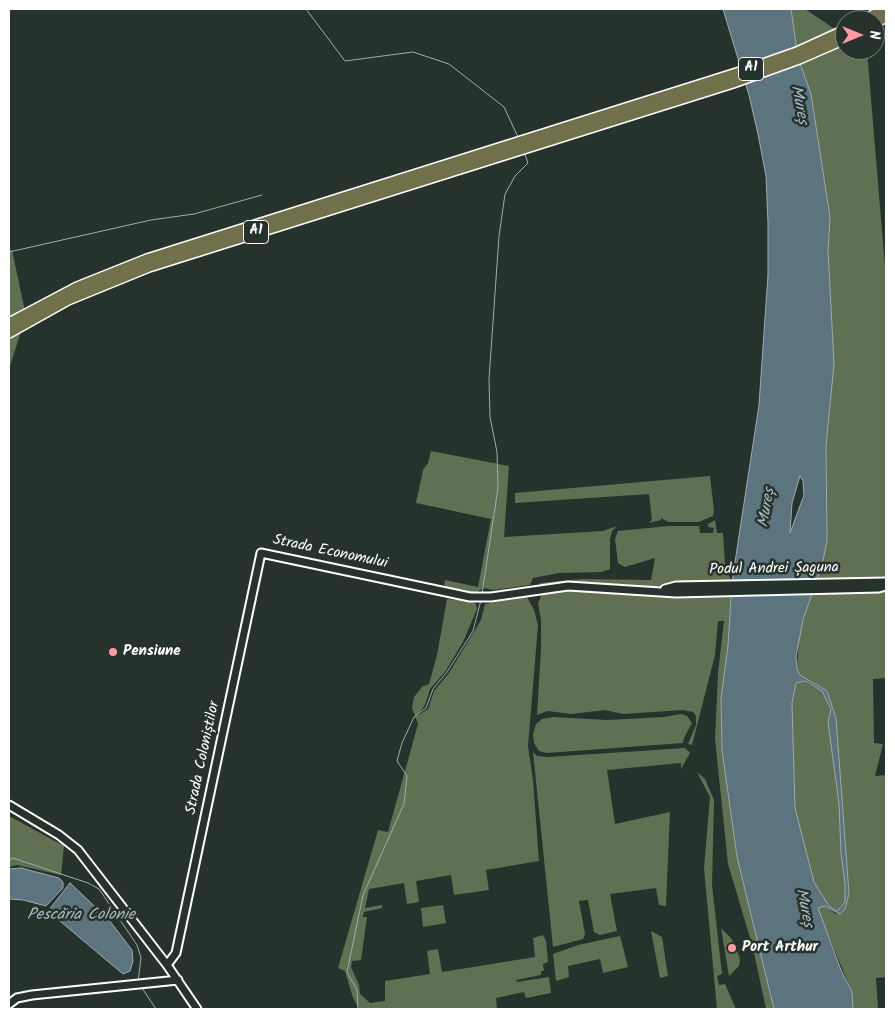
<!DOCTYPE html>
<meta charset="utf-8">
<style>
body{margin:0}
#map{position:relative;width:895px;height:1018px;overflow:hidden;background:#26332d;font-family:Kalam,sans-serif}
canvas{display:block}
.frame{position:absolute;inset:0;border:10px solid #fff;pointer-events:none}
.north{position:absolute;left:835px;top:10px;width:50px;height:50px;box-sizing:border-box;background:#26332d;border:1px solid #7d8581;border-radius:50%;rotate:90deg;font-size:14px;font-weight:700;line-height:20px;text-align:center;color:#fff}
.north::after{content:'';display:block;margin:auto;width:18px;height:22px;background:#ff9aa2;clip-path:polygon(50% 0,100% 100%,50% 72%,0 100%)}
</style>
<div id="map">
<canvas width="895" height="1018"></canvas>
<div class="frame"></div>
<div class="north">N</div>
</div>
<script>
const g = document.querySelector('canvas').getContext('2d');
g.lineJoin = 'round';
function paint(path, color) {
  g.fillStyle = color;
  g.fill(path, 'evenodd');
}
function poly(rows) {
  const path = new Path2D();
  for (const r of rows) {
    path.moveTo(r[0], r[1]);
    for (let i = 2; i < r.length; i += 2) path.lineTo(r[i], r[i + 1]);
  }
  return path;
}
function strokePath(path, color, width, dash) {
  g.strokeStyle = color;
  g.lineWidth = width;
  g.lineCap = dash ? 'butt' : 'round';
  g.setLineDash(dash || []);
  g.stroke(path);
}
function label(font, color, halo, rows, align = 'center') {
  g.font = font + ' Kalam,sans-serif';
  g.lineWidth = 5;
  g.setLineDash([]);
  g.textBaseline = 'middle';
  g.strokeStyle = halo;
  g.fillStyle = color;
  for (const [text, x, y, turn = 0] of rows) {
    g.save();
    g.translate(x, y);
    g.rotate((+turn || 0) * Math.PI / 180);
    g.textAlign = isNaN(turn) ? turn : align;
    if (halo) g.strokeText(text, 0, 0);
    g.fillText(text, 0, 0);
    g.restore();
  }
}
paint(poly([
 [791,9,805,9,845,36,845,50,867,51,886,279,886,678,873,679,874,743,883,744,875,776,886,775,886,977,876,978,878,1009,853,1009,852,992,818,910,819,906,824,906,836,914,845,909,849,894,836,718,827,691,800,675,797,669,799,636,827,541,826,446,834,364,828,250,830,216,811,94,798,58],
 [9,250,12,250,26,316,9,369],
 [431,451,509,466,504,537,603,531,617,526,612,531,610,539,610,569,602,572,559,573,533,578,530,585,493,590,484,588,474,593,444,587,445,580,478,587,491,519,416,503,423,470,428,463],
 [710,476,714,511,713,516,699,522,668,522,661,518,661,520,649,523,652,520,649,494,515,503,515,493],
 [715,520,717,533,723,533,725,566,732,582,728,646,721,699,722,750,737,857,774,1009,766,1009,753,948,728,864,715,739,718,673,724,621,718,621,715,655,692,745,688,744,696,725,696,716,693,712,683,710,623,714,605,710,571,714,548,711,537,715,541,649,541,620,538,603,541,597,540,583,582,579,651,580,655,558,625,567,618,563,615,539,618,531,669,526,699,526,700,533,713,533,714,528,708,527,708,524],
 [527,597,534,610,538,625,528,746,533,780,539,861,486,870,489,890,454,895,451,875,416,881,419,902,407,904,404,883,369,889,365,908,382,905,382,908,364,912,363,917,367,917,361,960,352,961,351,967,359,985,360,994,370,1003,385,1001,385,981,430,974,427,951,438,949,442,972,535,957,533,938,543,935,546,941,548,962,543,964,544,971,541,971,541,975,516,980,517,982,549,977,551,993,526,998,524,992,496,998,497,1009,359,1009,353,998,345,971,338,968,378,830,388,832,418,724,412,708,414,697,422,687,429,684,437,655,447,599,471,601,476,604,477,609,463,642,445,672,430,689,425,705,417,716,428,709,434,691,449,673,481,620,485,604],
 [803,681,822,691,831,709,828,722,839,804,841,853,845,883,845,902,837,911,829,906,814,882,795,808,792,703,796,683],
 [681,714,687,716,692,723,684,738,683,743,547,753,539,751,534,743,533,734,536,724,542,719,553,717,607,720,664,717],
 [685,748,690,753,681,769,681,763,607,770,615,824,670,812,666,906,659,905,656,888,610,894,617,931,600,935,594,932,588,900,579,901,585,934,583,939,553,947,533,752,537,756,548,757],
 [697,772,705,779,714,800,712,885,722,974,717,976,719,985,725,984,736,1009,717,1009,704,868,710,797],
 [9,816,64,846,61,875,17,865,9,867],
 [443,905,446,923,423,927,421,908],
 [721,928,731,938,740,958,739,966,729,976],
 [651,931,662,937,668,976,660,978],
 [620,936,628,967,603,973,600,959,568,966,569,977,556,981,553,954,578,945]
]), '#607052');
const water = poly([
 [723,9,791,9,798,58,811,94,830,217,828,250,834,364,826,446,827,541,822,565,803,620,796,656,797,669,800,675,827,691,836,718,849,894,845,909,840,914,824,906,818,908,841,970,852,992,853,1009,774,1009,737,857,722,750,721,699,728,646,732,582,759,405,768,275,768,223,766,176,758,134,749,95,723,9],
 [800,476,803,481,804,495,790,533,792,503,800,476],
 [805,681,822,691,831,709,828,722,839,804,841,853,845,883,845,902,837,911,829,906,814,882,795,808,792,703,796,683,805,681],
 [21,868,59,878,63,882,63,888,46,906,23,900,9,899,9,869,21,868],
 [70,883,109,920,132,950,133,961,130,971,123,974,48,911,70,883]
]);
paint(water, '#5b747e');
strokePath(water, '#9dacb2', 1);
paint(poly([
 [820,578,814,595,729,597,730,581]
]), '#26332d');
strokePath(poly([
 [306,9,345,61,413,52,449,64,504,107,518,137],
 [9,252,151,220,194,214,262,195],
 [482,594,498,488,497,452,490,417,489,379,499,236,505,194,515,176,528,163,524,152],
 [9,860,13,858,88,883,99,889,137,945,141,958,138,982],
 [142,988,156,1009],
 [358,1009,357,990,347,972,363,895,404,804,407,776,397,761,402,743,414,717,426,708,433,689,447,672,473,631,481,600]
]), '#9dacb2', 1);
const secondary = poly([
 [665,589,676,586,886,582],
 [9,805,59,835,78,850,167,965,197,1009],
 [167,965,176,953,261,553,470,597,491,597,568,586,676,593,879,588,886,586],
 [9,1004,17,998,32,995,178,980]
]);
const highway = poly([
 [864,20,884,9],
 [875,23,886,17],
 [9,323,77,287,147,259,743,71,797,52,845,30],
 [9,333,68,300,149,267,733,83,799,59,845,39]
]);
strokePath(secondary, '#fff', 11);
strokePath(highway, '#fff', 12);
strokePath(secondary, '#26332d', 7);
strokePath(highway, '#70704a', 9);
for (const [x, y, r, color] of [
 [113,652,5,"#ff9aa2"],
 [732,948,5,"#ff9aa2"]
]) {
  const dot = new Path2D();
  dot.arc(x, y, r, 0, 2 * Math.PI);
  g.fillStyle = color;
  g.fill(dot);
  strokePath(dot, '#26332d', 2);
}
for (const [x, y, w] of [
 [751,69,25],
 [256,232,25]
]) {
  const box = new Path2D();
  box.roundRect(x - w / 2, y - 11.5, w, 23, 4);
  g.fillStyle = '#26332d';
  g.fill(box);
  strokePath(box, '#fff', 1);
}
label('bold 14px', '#fff', null, [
 ["A1",751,69],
 ["A1",256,232]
]);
label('15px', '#fff', '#26332d', [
 ["Strada Economului",330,553,12],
 ["Podul Andrei Șaguna",774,570,-1],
 ["Strada Coloniștilor",204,758,-78]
]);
label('bold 15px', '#fff', '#26332d', [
 ["Pensiune",123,652],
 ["Port Arthur",742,948]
], 'left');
label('italic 16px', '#adbabe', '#26332d', [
 ["Mureș",798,105,79],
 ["Mureș",768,508,-81],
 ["Mureș",803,908,78],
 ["Pescăria Colonie",81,916]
]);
</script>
